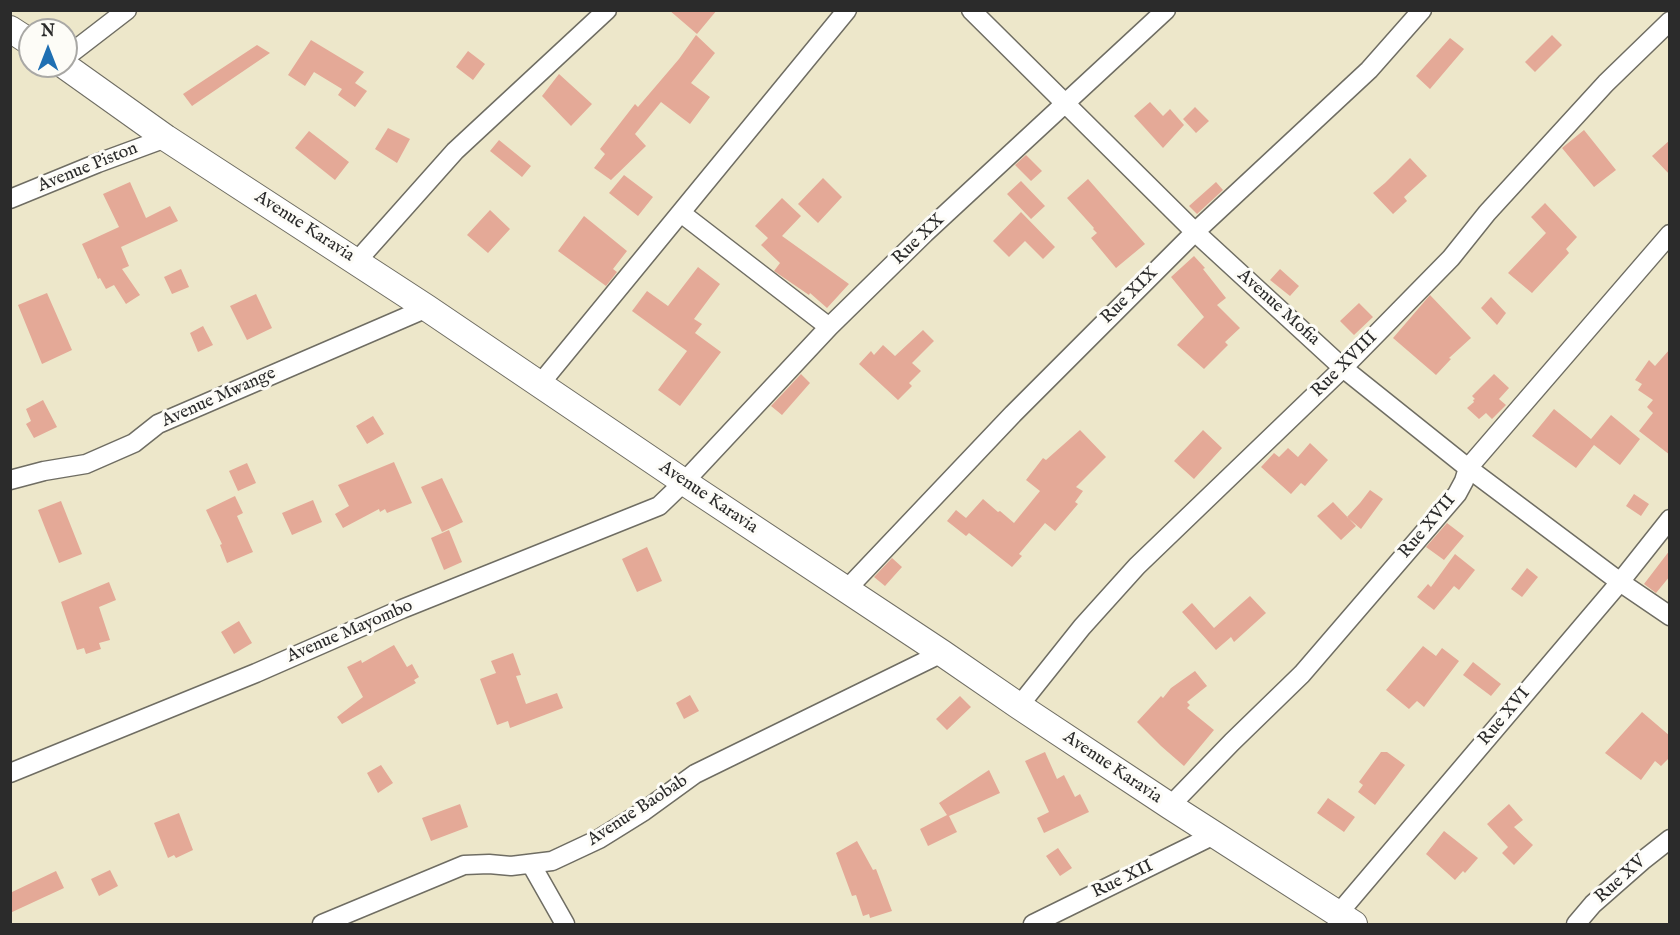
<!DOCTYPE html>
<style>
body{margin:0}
#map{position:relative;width:1680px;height:935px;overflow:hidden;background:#ede7ca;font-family:"IM FELL English",serif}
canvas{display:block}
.frame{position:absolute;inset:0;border:12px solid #2b2b2b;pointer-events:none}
.north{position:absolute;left:18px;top:18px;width:60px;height:60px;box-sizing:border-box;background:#fdfcf7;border:2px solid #a9a8a5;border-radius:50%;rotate:0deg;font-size:16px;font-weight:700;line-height:24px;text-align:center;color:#2b2b2b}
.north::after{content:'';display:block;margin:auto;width:21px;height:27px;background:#1f6fb2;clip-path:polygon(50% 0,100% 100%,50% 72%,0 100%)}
</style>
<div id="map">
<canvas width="1680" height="935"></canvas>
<div class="frame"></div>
<div class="north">N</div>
</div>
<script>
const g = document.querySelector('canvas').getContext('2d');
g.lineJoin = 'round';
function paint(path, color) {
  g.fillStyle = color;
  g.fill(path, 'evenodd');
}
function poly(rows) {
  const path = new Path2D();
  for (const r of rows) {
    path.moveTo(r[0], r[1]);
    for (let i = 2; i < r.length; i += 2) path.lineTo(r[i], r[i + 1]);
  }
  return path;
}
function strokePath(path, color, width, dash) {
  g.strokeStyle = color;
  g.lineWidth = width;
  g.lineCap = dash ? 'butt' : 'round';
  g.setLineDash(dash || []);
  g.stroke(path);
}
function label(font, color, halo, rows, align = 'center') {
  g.font = font + ' "IM FELL English",serif';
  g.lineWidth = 6;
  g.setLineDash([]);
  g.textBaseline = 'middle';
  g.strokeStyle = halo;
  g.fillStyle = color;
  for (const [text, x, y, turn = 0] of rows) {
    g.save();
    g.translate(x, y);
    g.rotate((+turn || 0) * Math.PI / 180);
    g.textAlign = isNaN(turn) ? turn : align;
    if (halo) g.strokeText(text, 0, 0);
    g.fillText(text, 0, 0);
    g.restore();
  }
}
paint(poly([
 [669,10,717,10,697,34],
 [696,35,715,53,691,83,710,97,690,124,661,102,635,134,646,146,611,180,594,168,605,154,600,149,635,104,638,107,679,59],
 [1552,35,1562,45,1535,72,1525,62],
 [1450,38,1464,49,1430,89,1416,76],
 [311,40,364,72,355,83,367,91,355,107,338,95,342,89,314,72,305,86,288,75],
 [257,45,270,53,192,106,183,94],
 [468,51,485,64,473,80,456,67],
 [559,74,592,104,571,126,542,96],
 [1150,102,1163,116,1170,109,1184,125,1163,148,1134,116],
 [1195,107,1209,121,1196,133,1183,119],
 [388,128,410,139,397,163,375,149],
 [1584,130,1616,170,1594,187,1562,148],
 [309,131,349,162,335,180,295,148],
 [499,140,531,166,522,177,490,151],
 [1670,140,1670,175,1652,156],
 [1026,155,1042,171,1031,181,1015,165],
 [1410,158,1427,176,1404,197,1407,201,1393,214,1373,193,1385,183],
 [624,175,653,197,638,216,609,193],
 [823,178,842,197,818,223,798,204],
 [1088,179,1145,244,1116,268,1091,238,1097,233,1093,229,1094,228,1067,198],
 [1021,181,1045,206,1031,219,1007,194],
 [130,182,146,218,170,206,178,221,121,247,129,266,122,269,140,295,126,304,114,285,106,289,100,278,98,279,82,244,119,227,103,194],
 [1216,182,1223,190,1197,214,1189,206],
 [782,198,801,216,782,236,849,284,827,308,810,293,809,295,774,271,780,263,761,245,768,238,755,226],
 [1545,203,1577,237,1566,249,1569,253,1532,293,1508,273,1546,233,1531,217],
 [490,210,510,229,488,253,467,235],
 [1021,212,1055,247,1043,259,1025,241,1009,257,993,241],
 [584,216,627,251,613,269,617,272,606,286,558,251],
 [1194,256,1205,268,1203,269,1226,298,1217,305,1240,328,1225,342,1228,345,1204,369,1177,345,1204,317,1171,277],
 [698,267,720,284,694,319,702,324,695,333,721,352,680,406,658,390,687,351,632,311,647,291,668,306],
 [181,269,189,287,172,294,164,277],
 [1280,269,1299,286,1290,296,1270,280],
 [47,293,72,350,42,364,18,305],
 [256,294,272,328,247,340,230,306],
 [1430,295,1471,338,1449,358,1451,359,1436,375,1393,338],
 [1491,297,1506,313,1497,325,1481,308],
 [1359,303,1373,317,1354,335,1340,321],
 [203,326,213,345,198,352,190,333],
 [923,330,934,341,912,363,921,371,909,383,912,386,898,400,859,364,871,351,874,355,883,345,895,356],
 [1670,349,1670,455,1639,431,1653,413,1647,407,1653,400,1638,390,1642,384,1635,380,1649,360,1655,366],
 [801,374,810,383,782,415,771,406],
 [1494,374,1509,388,1499,399,1506,405,1492,419,1486,413,1479,419,1467,408,1474,402,1473,400,1475,399,1472,396],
 [43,400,57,427,34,438,26,424,31,421,26,409],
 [1554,409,1591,439,1611,415,1640,439,1620,465,1594,445,1576,468,1532,436],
 [373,416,384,434,367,444,356,426],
 [1080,430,1106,457,1076,487,1083,491,1075,502,1078,504,1055,531,1045,523,1019,554,1022,556,1012,567,969,533,966,536,947,521,956,510,966,518,983,499,998,512,1000,511,1014,523,1040,491,1026,480,1043,458,1046,460],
 [1203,430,1222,448,1194,479,1174,461],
 [1310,443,1328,460,1305,486,1301,483,1291,494,1261,467,1274,453,1279,457,1288,448,1298,457],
 [394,462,412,503,387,513,385,509,380,512,379,509,343,528,335,514,349,506,338,485],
 [247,463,256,483,238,491,229,471],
 [442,478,463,522,442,532,421,487],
 [1370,490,1383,499,1361,529,1347,517,1360,503],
 [1634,494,1649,504,1641,516,1626,506],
 [235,496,243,513,237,516,253,552,227,563,220,545,222,544,206,510],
 [313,500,322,522,292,535,282,513],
 [61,501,82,554,59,563,38,510],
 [1333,502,1356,526,1341,540,1317,516],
 [1447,523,1464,536,1444,560,1426,547],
 [449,530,462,562,444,570,431,538],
 [647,547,662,581,637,592,622,559],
 [1670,550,1670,576,1656,593,1644,584],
 [1455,554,1475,570,1459,590,1454,586,1434,610,1417,597,1428,584,1431,587],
 [892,558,902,567,885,586,874,577],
 [1527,568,1538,577,1522,597,1511,589],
 [109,582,116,600,99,607,110,640,99,643,101,649,86,654,84,648,77,650,61,602],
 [1250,596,1266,613,1234,642,1231,637,1216,650,1182,612,1192,603,1214,628],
 [239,621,252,643,234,654,221,632],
 [394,645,407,667,412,664,419,677,414,680,416,683,342,724,337,717,363,697,347,667,361,660,362,663],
 [1423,646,1436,656,1442,648,1459,661,1424,707,1417,701,1409,709,1386,690],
 [513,653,521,675,516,676,526,704,557,693,563,708,510,728,508,721,497,725,480,679,496,673,491,661],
 [1473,662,1501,684,1491,696,1463,675],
 [1195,671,1207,686,1187,702,1190,705,1187,708,1214,730,1184,766,1161,746,1137,722,1161,696,1163,698,1171,688],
 [690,695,699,711,684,719,676,703],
 [960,696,971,707,947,730,936,719],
 [1642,712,1670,736,1670,757,1661,766,1655,761,1641,780,1605,753],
 [1045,752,1057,779,1064,775,1075,797,1080,794,1089,812,1044,833,1037,818,1049,812,1025,761],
 [1381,752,1387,752,1405,765,1375,805,1358,792,1363,785,1359,782],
 [381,765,393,783,378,793,367,773],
 [989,770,1000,793,949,816,957,832,928,846,920,829,947,815,939,803],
 [1328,798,1355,817,1344,832,1317,813],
 [460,804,468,827,431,841,422,818],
 [1509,804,1523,820,1514,827,1533,845,1514,865,1502,853,1508,847,1487,824],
 [179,813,193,850,176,858,174,855,168,858,154,823],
 [1444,831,1478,858,1465,873,1463,871,1455,880,1426,854],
 [857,841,873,870,876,869,892,911,870,918,869,914,863,916,856,895,852,896,836,853],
 [1058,848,1072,868,1060,876,1046,856],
 [110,870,118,886,99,896,91,879],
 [56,871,64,888,10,913,10,893]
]), '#e4a997');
const street = poly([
 [971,10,1195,232,1343,368,1468,468,1620,582,1670,616],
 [66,57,127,10],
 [10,199,98,163,166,138],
 [681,213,829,327],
 [357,261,455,151,607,10],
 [540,384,847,10],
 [10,480,44,471,86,464,134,443,158,424,427,308],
 [846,590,1013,414,1195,232,1369,70,1422,10],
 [1019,706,1082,627,1137,566,1343,368,1451,258,1487,213,1606,83,1670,21],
 [10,773,256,673,402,609,659,506,684,482,829,327,925,233,1166,10],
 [1170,806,1232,742,1302,674,1457,494,1464,481,1468,468,1670,234],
 [531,864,565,924],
 [1338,914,1620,582,1670,519],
 [322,924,464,865,489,864,511,866,552,861,599,839,644,811,695,774,942,653],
 [1033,924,1214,835],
 [1576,924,1593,904,1642,861,1670,839]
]);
const secondary = poly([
 [10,29,30,42],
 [65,66,166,138,427,308,684,482,942,653,1019,706,1170,806,1354,924]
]);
strokePath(street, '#6f6d63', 21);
strokePath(secondary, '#6f6d63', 28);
strokePath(street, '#fff', 18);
strokePath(secondary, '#fff', 26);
label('18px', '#2b2b2b', '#fdfcf7', [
 ["Avenue Piston",88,168,-22],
 ["Avenue Karavia",304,227,33],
 ["Rue XX",919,240,-44],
 ["Rue XIX",1130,296,-45],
 ["Avenue Mofia",1278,308,42],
 ["Rue XVIII",1345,365,-45],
 ["Avenue Mwange",219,398,-24],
 ["Avenue Karavia",708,498,34],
 ["Rue XVII",1428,527,-50],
 ["Avenue Mayombo",350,632,-23],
 ["Rue XVI",1505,717,-50],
 ["Avenue Karavia",1112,768,34],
 ["Avenue Baobab",638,811,-33],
 ["Rue XII",1123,880,-26],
 ["Rue XV",1621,880,-42]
]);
</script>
